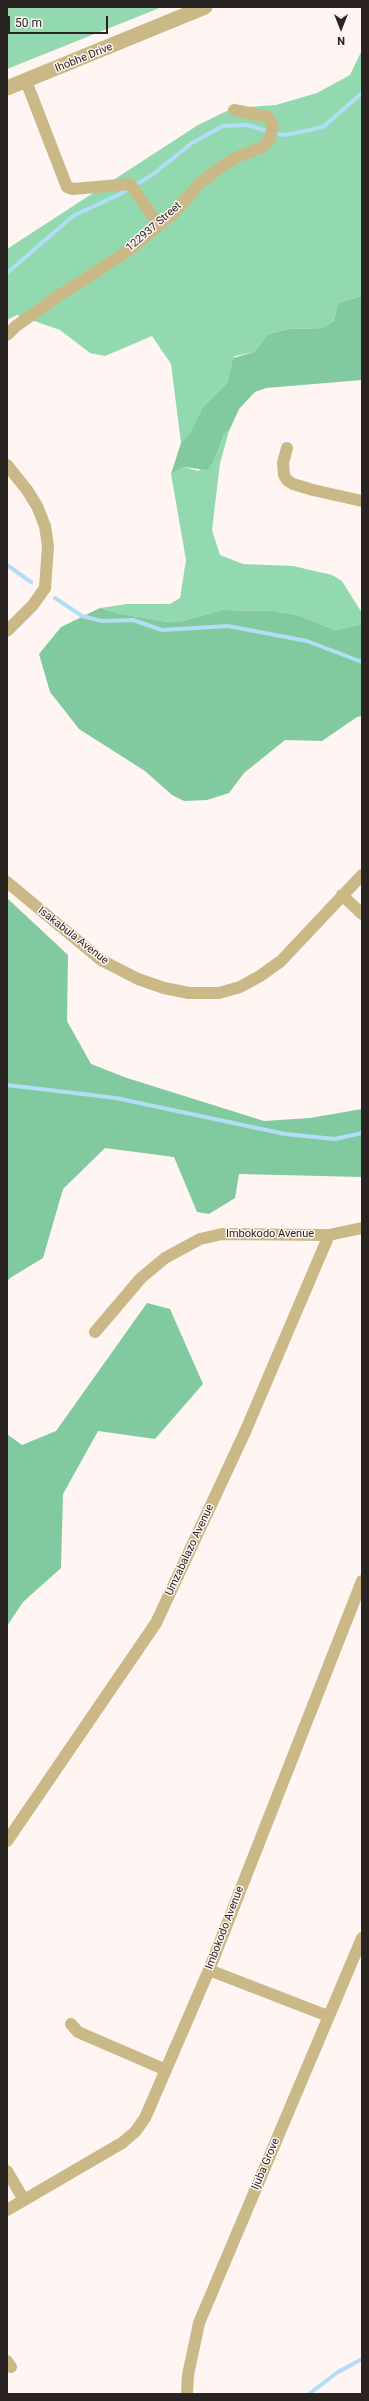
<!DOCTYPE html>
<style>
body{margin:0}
#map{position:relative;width:369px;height:2401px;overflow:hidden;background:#fff5f2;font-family:Roboto,sans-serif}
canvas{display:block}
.frame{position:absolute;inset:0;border:8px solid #292321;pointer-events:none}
.north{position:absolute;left:321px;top:8px;width:40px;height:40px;-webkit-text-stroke:3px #fff5f2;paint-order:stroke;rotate:180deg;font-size:11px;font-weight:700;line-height:16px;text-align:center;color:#292321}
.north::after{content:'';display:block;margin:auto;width:14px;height:18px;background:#292321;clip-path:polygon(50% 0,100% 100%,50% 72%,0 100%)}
.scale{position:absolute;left:8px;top:16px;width:100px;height:18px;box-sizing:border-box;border:2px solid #292321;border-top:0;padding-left:5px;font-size:12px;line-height:14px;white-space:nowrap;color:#292321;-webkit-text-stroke:3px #fff5f2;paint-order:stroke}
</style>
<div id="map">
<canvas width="369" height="2401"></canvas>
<div class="frame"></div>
<div class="north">N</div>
<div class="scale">50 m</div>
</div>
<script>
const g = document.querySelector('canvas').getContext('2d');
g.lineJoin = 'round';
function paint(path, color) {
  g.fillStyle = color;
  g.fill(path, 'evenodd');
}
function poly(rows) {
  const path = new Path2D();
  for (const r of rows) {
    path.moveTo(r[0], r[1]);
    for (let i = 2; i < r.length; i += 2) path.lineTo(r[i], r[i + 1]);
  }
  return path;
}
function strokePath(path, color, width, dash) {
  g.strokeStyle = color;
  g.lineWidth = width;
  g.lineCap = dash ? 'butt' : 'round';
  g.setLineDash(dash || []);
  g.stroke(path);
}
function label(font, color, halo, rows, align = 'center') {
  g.font = font + ' Roboto,sans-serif';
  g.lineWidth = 3;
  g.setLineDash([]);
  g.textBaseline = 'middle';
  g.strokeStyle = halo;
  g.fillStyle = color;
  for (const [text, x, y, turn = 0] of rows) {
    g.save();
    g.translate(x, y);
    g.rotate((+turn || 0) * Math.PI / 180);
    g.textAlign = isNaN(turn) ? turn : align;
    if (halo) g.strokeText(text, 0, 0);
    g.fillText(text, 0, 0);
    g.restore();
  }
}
paint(poly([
 [7,7,162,7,7,69],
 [362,50,362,296,341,302,337,306,334,321,322,328,289,329,268,334,254,352,235,356,233,358,227,383,202,408,191,433,181,443,171,364,152,336,105,356,90,353,60,330,17,315,7,320,7,249,198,125,233,108,276,105,317,93,350,75],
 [229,431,220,463,212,530,220,555,243,564,293,566,332,575,342,581,362,613,362,624,335,630,298,615,273,611,222,610,182,621,168,622,121,614,100,608,127,604,170,604,180,598,186,560,171,474,184,467,198,471,214,461,224,434]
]), '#93d9af');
paint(poly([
 [362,296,362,380,266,388,255,392,239,409,229,431,224,434,214,461,207,470,184,467,171,474,181,443,191,432,202,408,227,383,233,358,254,352,268,334,289,329,322,328,334,321,337,306,341,302],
 [100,608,121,614,168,622,182,621,222,610,273,611,298,615,335,630,362,624,362,716,357,717,322,741,285,740,244,773,229,793,207,800,184,801,172,795,145,771,79,729,50,692,39,654,61,627],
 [7,898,68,955,67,1021,91,1064,127,1078,264,1121,310,1118,362,1109,362,1177,239,1174,235,1198,209,1214,197,1212,174,1157,105,1148,63,1189,43,1258,10,1278,7,1282],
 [147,1303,170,1309,203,1384,155,1439,98,1431,63,1494,61,1568,23,1602,7,1626,7,1434,22,1445,56,1431]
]), '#81ca9f');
strokePath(poly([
 [279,134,286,135,323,127,362,93],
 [7,273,73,216,122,193,152,175,192,143,223,126,247,125,267,131],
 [7,565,31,582],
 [55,598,82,616,102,621,133,620,162,630,228,626,307,641,362,662],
 [7,1085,116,1098,285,1134,335,1139,362,1133],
 [309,2394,338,2372,362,2359]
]), '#b1ddf7', 4);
strokePath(poly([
 [26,81,67,187,73,189,130,184,159,225],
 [7,335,16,326,57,297,132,248,173,214,199,184,221,167,237,157,261,148,269,141,273,126,268,117,234,110],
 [287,448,283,463,284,475,287,480,293,484,313,490,362,501],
 [7,465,27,490,37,506,45,526,48,546,45,588,33,605,7,631],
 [7,882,101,960,138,979,164,988,189,993,219,993,240,987,260,976,281,961,362,875],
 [342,895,362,914],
 [95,1332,141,1278,165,1258,200,1239,222,1234,329,1235,362,1228],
 [7,1841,156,1623,245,1432,329,1235],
 [209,1970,328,2016],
 [71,2024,78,2032,166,2070],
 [7,2171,24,2200],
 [7,2210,122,2143,135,2132,145,2118,209,1970,362,1581],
 [7,2361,11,2367],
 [187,2394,188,2375,199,2323,362,1938]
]), '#cab986', 12);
strokePath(poly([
 [7,88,205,7]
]), '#cab986', 15);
label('11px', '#292321', '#fff5f2', [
 ["Ihobhe Drive",84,58,-22],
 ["122937 Street",154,227,-41],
 ["Isakabula Avenue",73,936,38],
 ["Imbokodo Avenue",270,1234],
 ["Umzabalazo Avenue",190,1550,-65],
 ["Imbokodo Avenue",225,1928,-69],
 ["Ijuba Grove",266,2164,-67]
]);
</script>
